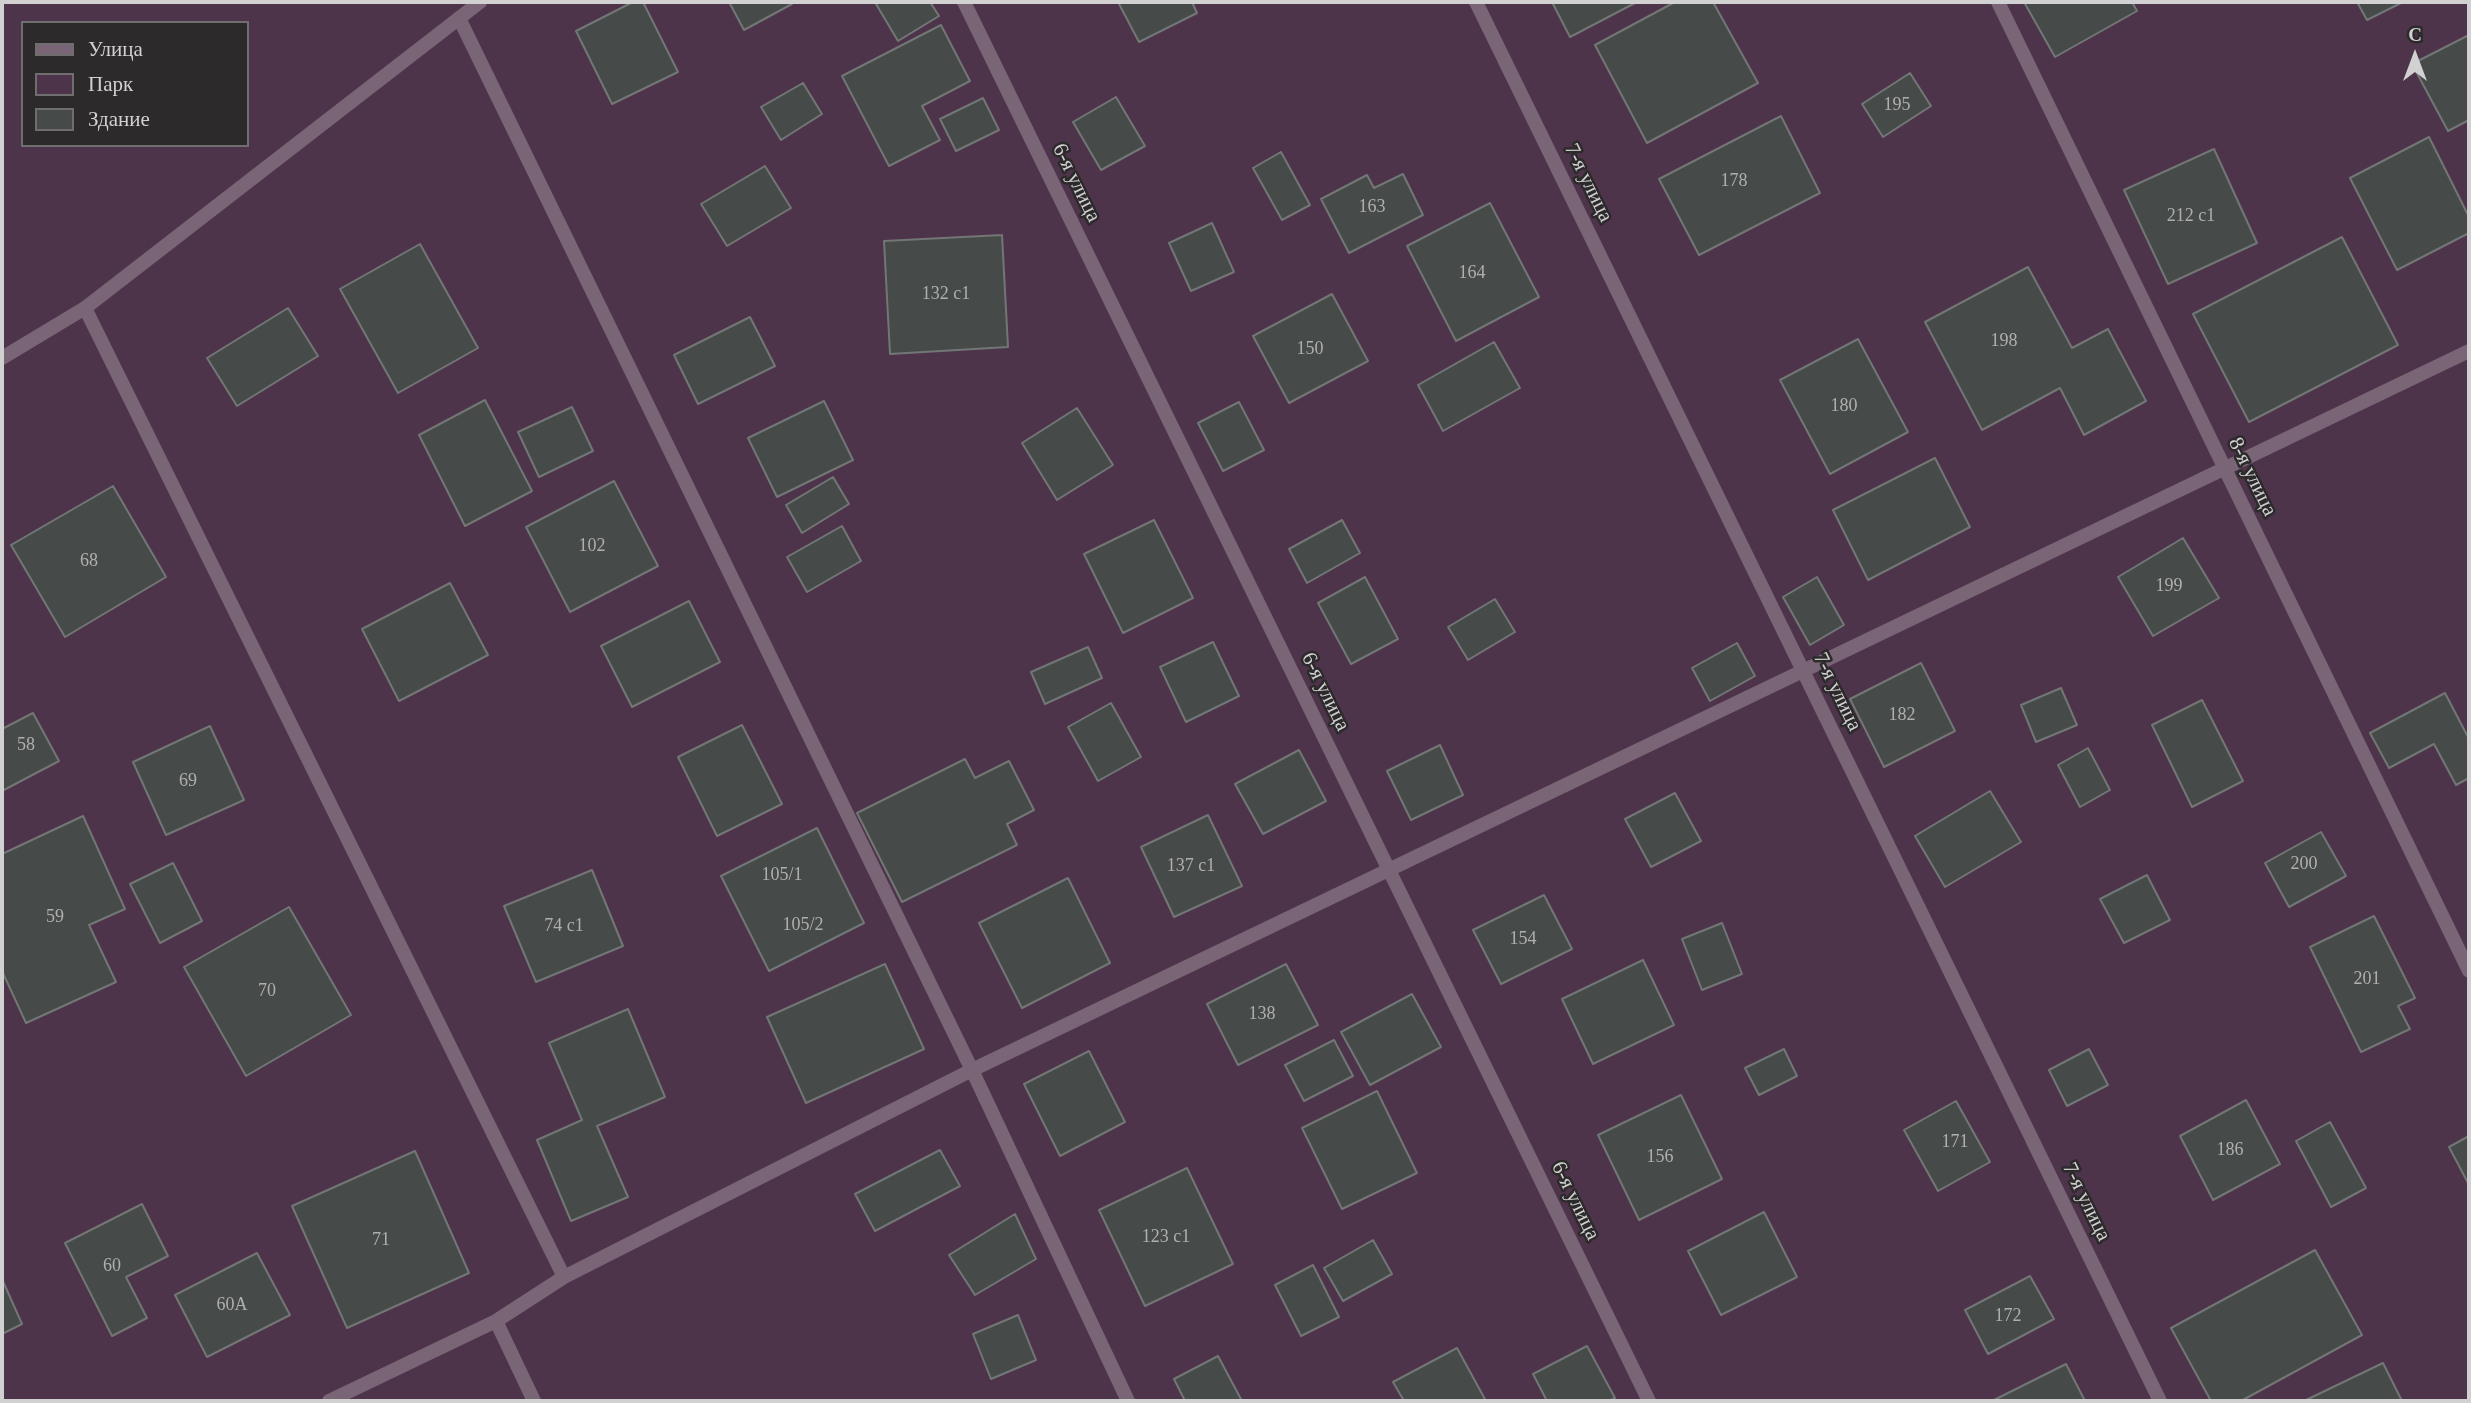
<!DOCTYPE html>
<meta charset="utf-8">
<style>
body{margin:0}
#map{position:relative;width:2471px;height:1403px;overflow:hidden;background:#2d2a2c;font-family:"Times New Roman",serif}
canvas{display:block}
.frame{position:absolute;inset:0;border:4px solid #d2d1d2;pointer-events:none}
.legend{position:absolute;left:21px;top:21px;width:228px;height:126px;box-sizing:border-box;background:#2d2a2c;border:2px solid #6f6d6e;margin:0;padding:9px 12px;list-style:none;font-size:21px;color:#d2d1d2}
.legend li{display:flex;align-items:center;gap:14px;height:35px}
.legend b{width:35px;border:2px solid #6f6d6e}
.north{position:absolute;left:2380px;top:21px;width:70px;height:70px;-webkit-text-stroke:5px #2d2a2c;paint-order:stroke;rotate:0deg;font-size:19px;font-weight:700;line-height:28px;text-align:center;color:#d2d1d2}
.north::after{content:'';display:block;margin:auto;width:24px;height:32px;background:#d2d1d2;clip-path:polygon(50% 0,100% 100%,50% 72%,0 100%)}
</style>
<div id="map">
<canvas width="2471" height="1403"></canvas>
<div class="frame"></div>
<ul class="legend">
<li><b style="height:9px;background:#7a6577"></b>Улица</li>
<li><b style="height:19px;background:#4e344a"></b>Парк</li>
<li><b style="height:19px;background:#464a49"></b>Здание</li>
</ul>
<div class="north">С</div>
</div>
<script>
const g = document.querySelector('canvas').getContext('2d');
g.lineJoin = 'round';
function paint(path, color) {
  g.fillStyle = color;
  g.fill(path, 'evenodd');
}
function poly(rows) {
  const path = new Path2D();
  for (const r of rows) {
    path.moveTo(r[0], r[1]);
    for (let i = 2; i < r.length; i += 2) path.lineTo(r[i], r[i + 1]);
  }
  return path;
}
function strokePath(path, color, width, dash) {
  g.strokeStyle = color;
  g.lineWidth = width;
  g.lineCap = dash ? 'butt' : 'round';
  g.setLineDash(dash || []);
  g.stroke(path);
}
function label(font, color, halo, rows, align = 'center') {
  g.font = font + ' "Times New Roman",serif';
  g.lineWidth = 5;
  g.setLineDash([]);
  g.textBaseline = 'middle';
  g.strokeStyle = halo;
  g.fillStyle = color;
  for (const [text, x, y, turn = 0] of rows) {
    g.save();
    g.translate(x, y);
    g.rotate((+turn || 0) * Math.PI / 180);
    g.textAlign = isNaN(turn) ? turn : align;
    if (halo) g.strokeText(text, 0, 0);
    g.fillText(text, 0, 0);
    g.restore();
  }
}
paint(poly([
 [2,2,2469,2,2469,1401,2,1401],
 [23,23,247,23,247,145,23,145]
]), '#4e344a');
const building = poly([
 [633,2,643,2,678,72,612,104,576,31,633,2],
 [729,2,790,2,792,4,744,30,729,2],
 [880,2,930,2,939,16,898,41,876,4,880,2],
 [1118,2,1192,2,1197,13,1139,42,1118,2],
 [1552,2,1637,2,1570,37,1552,2],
 [1675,2,1713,2,1758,83,1647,143,1595,45,1675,2],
 [2024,2,2132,2,2137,11,2055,57,2024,2],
 [2357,2,2403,2,2367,20,2357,2],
 [941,25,970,81,922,106,940,140,889,166,842,76,941,25],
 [2469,35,2469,120,2448,131,2412,64,2469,35],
 [1910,73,1931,106,1883,137,1862,104,1910,73],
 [803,83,822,114,781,140,761,107,803,83],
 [1116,97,1145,146,1101,170,1073,122,1116,97],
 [983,98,999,130,956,151,940,119,983,98],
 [1781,116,1820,193,1699,255,1659,179,1781,116],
 [2429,137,2469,217,2469,233,2397,270,2350,178,2429,137],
 [2214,149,2257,243,2168,284,2124,190,2214,149],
 [1281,152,1310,205,1282,220,1253,168,1281,152],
 [765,166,791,208,727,246,701,204,765,166],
 [1403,174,1423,215,1349,253,1321,199,1367,175,1374,188,1403,174],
 [1490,203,1539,297,1456,341,1407,246,1490,203],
 [1212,223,1234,272,1191,291,1169,243,1212,223],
 [1002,235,1008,347,890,354,884,241,1002,235],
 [2342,237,2398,345,2249,422,2193,314,2342,237],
 [420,244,478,348,398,393,340,289,420,244],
 [2028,267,2072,348,2108,329,2146,401,2084,435,2060,388,1982,430,1925,322,2028,267],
 [1332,294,1368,361,1289,403,1253,336,1332,294],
 [288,308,318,356,237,406,207,358,288,308],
 [750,317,775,366,698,404,674,355,750,317],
 [1858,339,1908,432,1830,474,1780,380,1858,339],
 [1494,342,1520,388,1443,431,1418,385,1494,342],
 [485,400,532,491,465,526,419,435,485,400],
 [824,401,853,460,777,497,748,438,824,401],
 [1239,402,1264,450,1223,471,1198,423,1239,402],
 [572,407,593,451,539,477,518,432,572,407],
 [1077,408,1113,465,1057,500,1022,443,1077,408],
 [1935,458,1970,527,1868,580,1833,510,1935,458],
 [833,477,849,504,802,533,786,505,833,477],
 [614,481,658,566,570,612,526,527,614,481],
 [113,486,166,577,65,637,11,545,113,486],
 [1154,520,1193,598,1123,633,1084,554,1154,520],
 [1342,520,1360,553,1307,583,1289,549,1342,520],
 [842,526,861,561,807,592,787,557,842,526],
 [2183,538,2219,598,2153,636,2118,577,2183,538],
 [1365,577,1398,639,1351,664,1318,603,1365,577],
 [1817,577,1844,625,1810,645,1783,597,1817,577],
 [450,583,488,655,399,701,362,629,450,583],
 [1495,599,1515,632,1468,660,1448,627,1495,599],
 [689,601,720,662,632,707,601,646,689,601],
 [1213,642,1239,696,1186,722,1160,667,1213,642],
 [1737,643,1755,676,1710,701,1692,668,1737,643],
 [1088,647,1102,678,1045,704,1031,672,1088,647],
 [1921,663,1955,731,1884,767,1850,699,1921,663],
 [2061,688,2077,725,2036,742,2021,705,2061,688],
 [2445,693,2469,739,2469,778,2456,785,2434,744,2389,768,2370,733,2445,693],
 [2202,700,2243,781,2192,807,2152,725,2202,700],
 [1111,703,1141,757,1098,781,1068,727,1111,703],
 [33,713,59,761,2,791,2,729,33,713],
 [742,725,782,804,717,836,678,757,742,725],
 [210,726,244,800,166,835,133,762,210,726],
 [1440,745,1463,795,1411,820,1387,771,1440,745],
 [2088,748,2110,790,2080,807,2058,765,2088,748],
 [1299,750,1326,801,1263,834,1235,784,1299,750],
 [965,759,975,778,1009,761,1034,810,1007,824,1017,845,902,902,857,813,965,759],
 [1990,791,2021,842,1945,887,1915,836,1990,791],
 [1675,793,1701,841,1651,867,1625,819,1675,793],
 [1208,815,1242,886,1174,917,1141,847,1208,815],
 [83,816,125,909,89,925,116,982,26,1023,2,971,2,854,83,816],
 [817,828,864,923,769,971,721,876,817,828],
 [2321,832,2346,876,2289,907,2265,863,2321,832],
 [173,863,202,921,160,943,130,884,173,863],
 [592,870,623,946,536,982,504,906,592,870],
 [2147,875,2170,920,2124,943,2100,899,2147,875],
 [1068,878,1110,963,1022,1008,979,923,1068,878],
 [1544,895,1572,949,1501,984,1473,930,1544,895],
 [289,907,351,1015,246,1076,184,967,289,907],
 [2374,916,2415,998,2398,1006,2410,1029,2361,1052,2310,947,2374,916],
 [1722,923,1742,974,1702,990,1682,939,1722,923],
 [1643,960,1674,1025,1593,1064,1562,999,1643,960],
 [885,964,924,1049,806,1103,767,1017,885,964],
 [1286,964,1318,1025,1238,1065,1207,1004,1286,964],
 [1412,994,1441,1047,1370,1085,1341,1032,1412,994],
 [628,1009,665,1097,597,1126,628,1197,571,1221,537,1140,582,1120,549,1043,628,1009],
 [1334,1040,1353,1076,1304,1101,1285,1065,1334,1040],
 [1784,1049,1797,1076,1759,1095,1745,1068,1784,1049],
 [2089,1049,2108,1085,2067,1106,2049,1070,2089,1049],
 [1089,1051,1125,1122,1060,1156,1024,1084,1089,1051],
 [1377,1091,1417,1173,1342,1209,1302,1128,1377,1091],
 [1681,1095,1722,1179,1639,1220,1598,1135,1681,1095],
 [2246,1100,2280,1164,2213,1200,2180,1136,2246,1100],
 [1956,1101,1990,1162,1938,1191,1904,1130,1956,1101],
 [2330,1122,2366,1188,2331,1207,2296,1141,2330,1122],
 [2469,1136,2469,1183,2468,1183,2449,1147,2469,1136],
 [940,1150,960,1186,875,1231,855,1194,940,1150],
 [415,1151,469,1273,347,1328,292,1206,415,1151],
 [1187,1168,1233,1264,1145,1306,1099,1210,1187,1168],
 [142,1204,168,1256,126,1277,147,1318,112,1336,65,1243,142,1204],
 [1764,1212,1797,1277,1721,1315,1688,1251,1764,1212],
 [1015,1214,1036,1259,975,1295,949,1255,1015,1214],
 [1373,1240,1392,1274,1343,1301,1324,1268,1373,1240],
 [2315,1250,2362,1335,2241,1401,2211,1401,2171,1328,2315,1250],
 [257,1253,290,1315,207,1357,175,1295,257,1253],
 [1313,1265,1339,1317,1301,1336,1275,1285,1313,1265],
 [2030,1276,2054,1319,1988,1354,1965,1310,2030,1276],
 [2,1279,22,1324,2,1334,2,1279],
 [1018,1315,1036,1360,991,1379,973,1334,1018,1315],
 [1587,1346,1615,1398,1609,1401,1547,1401,1533,1374,1587,1346],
 [1457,1348,1486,1401,1404,1401,1393,1382,1457,1348],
 [1218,1356,1242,1401,1185,1401,1174,1379,1218,1356],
 [2383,1363,2402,1401,2304,1401,2383,1363],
 [2066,1364,2085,1401,1992,1401,2066,1364]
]);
paint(building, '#464a49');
strokePath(building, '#727675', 2);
strokePath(poly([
 [459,18,972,1070,1128,1401],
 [85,308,564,1277],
 [496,1321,534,1401],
 [329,1401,496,1321,564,1277,972,1070,2469,351]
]), '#7a6577', 14);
strokePath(poly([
 [964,2,1649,1401],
 [1476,2,2160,1401],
 [1998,2,2469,971],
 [2,358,85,308,480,2]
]), '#7a6577', 14);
label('18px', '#afafb0', null, [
 ["195",1897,105],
 ["178",1734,181],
 ["163",1372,207],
 ["212 с1",2191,216],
 ["164",1472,273],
 ["132 с1",946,294],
 ["198",2004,341],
 ["150",1310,349],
 ["180",1844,406],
 ["102",592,546],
 ["68",89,561],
 ["199",2169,586],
 ["182",1902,715],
 ["58",26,745],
 ["69",188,781],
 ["200",2304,864],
 ["137 c1",1191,866],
 ["105/1",782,875],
 ["59",55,917],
 ["105/2",803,925],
 ["74 с1",564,926],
 ["154",1523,939],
 ["201",2367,979],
 ["70",267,991],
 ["138",1262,1014],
 ["171",1955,1142],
 ["186",2230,1150],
 ["156",1660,1157],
 ["123 с1",1166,1237],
 ["71",381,1240],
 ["60",112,1266],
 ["60А",232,1305],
 ["172",2008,1316]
]);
label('21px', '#d2d1d2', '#2d2a2c', [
 ["6-я улица",1076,183,64],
 ["7-я улица",1588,183,64],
 ["8-я улица",2252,477,64],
 ["6-я улица",1325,692,64],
 ["7-я улица",1837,692,64],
 ["6-я улица",1575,1201,64],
 ["7-я улица",2086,1202,64]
]);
</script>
